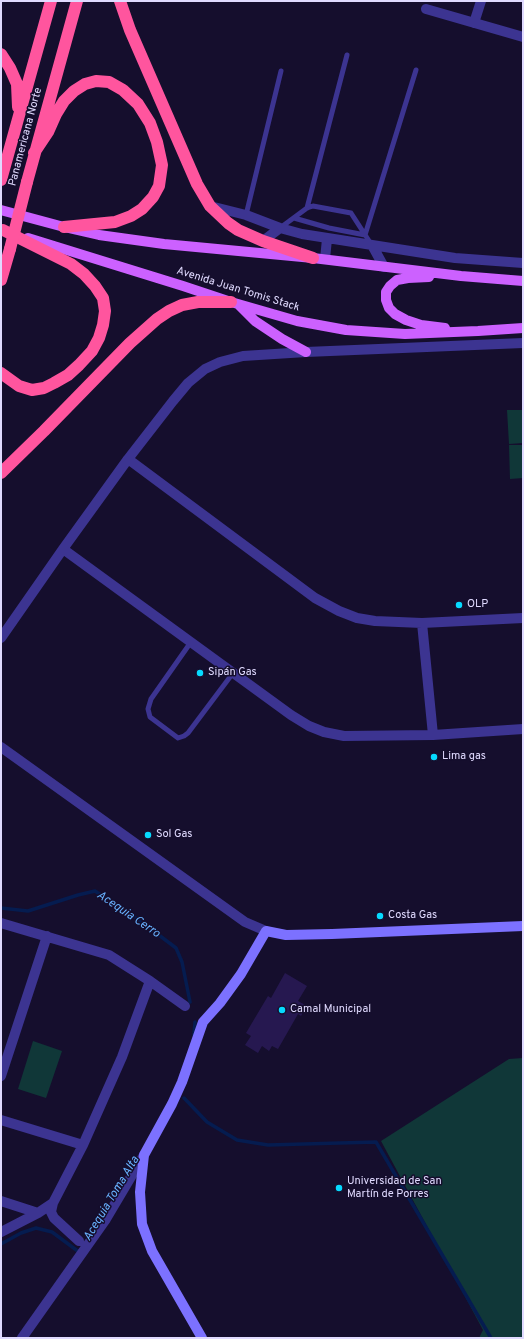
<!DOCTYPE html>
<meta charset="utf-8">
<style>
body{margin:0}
#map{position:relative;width:524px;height:1339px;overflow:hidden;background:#150e2d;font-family:Overpass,sans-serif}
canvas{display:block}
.frame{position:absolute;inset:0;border:2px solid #e0daff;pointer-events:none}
</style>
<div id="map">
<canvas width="524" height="1339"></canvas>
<div class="frame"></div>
</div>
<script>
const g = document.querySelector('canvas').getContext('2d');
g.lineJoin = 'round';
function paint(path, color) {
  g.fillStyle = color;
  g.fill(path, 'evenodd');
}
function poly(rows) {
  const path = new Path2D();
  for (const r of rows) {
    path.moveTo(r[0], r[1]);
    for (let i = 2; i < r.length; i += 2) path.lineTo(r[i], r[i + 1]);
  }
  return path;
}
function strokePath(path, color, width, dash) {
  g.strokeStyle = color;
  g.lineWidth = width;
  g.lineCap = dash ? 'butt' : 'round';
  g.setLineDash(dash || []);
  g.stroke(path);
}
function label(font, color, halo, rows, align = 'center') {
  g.font = font + ' Overpass,sans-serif';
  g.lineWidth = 3;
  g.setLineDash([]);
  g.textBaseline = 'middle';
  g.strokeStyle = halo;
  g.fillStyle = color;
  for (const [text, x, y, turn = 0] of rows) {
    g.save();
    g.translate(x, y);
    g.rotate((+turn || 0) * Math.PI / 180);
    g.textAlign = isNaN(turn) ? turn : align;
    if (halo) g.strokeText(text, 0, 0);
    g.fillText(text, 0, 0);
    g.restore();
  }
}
paint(poly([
 [507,410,523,410,523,443,509,444],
 [509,445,523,445,523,478,510,479],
 [33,1041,62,1051,46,1098,18,1089],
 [523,1058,523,1338,479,1338,483,1330,381,1141,509,1059]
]), '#103738');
strokePath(poly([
 [1,908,28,911,78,895,95,891,139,920,176,948,182,962,190,1002],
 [194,1035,195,1022],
 [184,1098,207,1122,237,1140,268,1145,376,1142,491,1338],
 [1,1244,21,1233,36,1228,52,1232,79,1252,80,1250]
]), '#051c50', 3.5);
paint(poly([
 [285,973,307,986,298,1001,307,1006,301,1016,298,1014,278,1049,272,1046,269,1051,262,1046,258,1053,245,1045,251,1036,246,1033,268,996,271,998]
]), '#261850');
strokePath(poly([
 [307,208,347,55],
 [246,215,281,71],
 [294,218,329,228,365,235,416,70],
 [280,228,307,208,313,206,351,213,371,244],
 [191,642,151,699,148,709,150,717,178,738,184,736,188,733,233,673]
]), '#3c3491', 5);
strokePath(poly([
 [426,9,523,37],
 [474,23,481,1],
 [210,206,246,215,280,228,302,234,455,258,523,263],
 [263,241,280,228],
 [372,245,384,267],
 [325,259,327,239],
 [128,459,315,598,339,611,357,618,375,621,422,623,523,618],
 [63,549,291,715,309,726,324,732,344,736,433,735,523,729],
 [422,623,433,735],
 [1,638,63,549,128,459,173,401,188,383,205,369,220,362,243,356,306,352,523,343],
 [1,747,245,922,266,931],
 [1,923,109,955,150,981,185,1006],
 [1,1076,47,936],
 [1,1120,83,1145],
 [1,1201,38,1213],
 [53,1203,51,1212,54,1218,79,1241],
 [1,1232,38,1213,53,1203,83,1145,122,1057,150,981],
 [22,1338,106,1219,144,1155]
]), '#3c3491', 10);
strokePath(poly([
 [202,1338,152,1251,142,1224,140,1192,144,1155,172,1104,182,1082,203,1022,220,1003,241,974,266,931,286,935,332,934,523,926]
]), '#7c71ff', 10);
strokePath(poly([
 [1,210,64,227,99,235,164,244,313,258,461,276,523,281],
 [28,238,183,286,231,302,297,321,346,330,405,334,478,331,523,328],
 [429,277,408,278,397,280,390,286,386,292,386,300,389,308,395,314,406,320,421,325,445,328],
 [239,305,255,321,282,339,306,352]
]), '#cc61ff', 10);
strokePath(poly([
 [120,1,130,30,197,184,210,206,228,223,238,230,263,241,313,258],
 [1,54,10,68,17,84,18,107],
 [34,153,48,132,56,114,64,101,74,91,85,84,96,81,109,82,123,90,138,104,150,123,157,142,162,165,159,186,153,197,142,209,131,216,115,222,64,227],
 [1,180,51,1],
 [27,182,77,1],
 [1,280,10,249],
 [1,373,19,386,32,390,44,388,54,383,68,375,79,365,92,351,99,338,103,325,105,311,103,298,95,286,84,274,71,264,3,230],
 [1,473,44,431,130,343,157,319,169,311,182,305,198,302,231,302]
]), '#ff559e', 12);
strokePath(poly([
 [10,249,27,182]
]), '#ff559e', 12);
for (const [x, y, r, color] of [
 [459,605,4,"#06daff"],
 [200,673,4,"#06daff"],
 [434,757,4,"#06daff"],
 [148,835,4,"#06daff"],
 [380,916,4,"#06daff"],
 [282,1010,4,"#06daff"],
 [339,1188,4,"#06daff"]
]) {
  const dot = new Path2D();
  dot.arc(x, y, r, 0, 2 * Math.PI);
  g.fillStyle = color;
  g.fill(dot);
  strokePath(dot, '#150e2d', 1.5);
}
label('11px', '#e0daff', '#150e2d', [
 ["Panamericana Norte",26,137,-75],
 ["Avenida Juan Tomis Stack",238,290,17]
]);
label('11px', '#e0daff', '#150e2d', [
 ["OLP",467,605],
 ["Sipán Gas",208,673],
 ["Lima gas",442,757],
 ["Sol Gas",156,835],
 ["Costa Gas",388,916],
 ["Camal Municipal",290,1010],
 ["Universidad de San",347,1182],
 ["Martín de Porres",347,1195]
], 'left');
label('italic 12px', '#68b2ff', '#150e2d', [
 ["Acequia Cerro",128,915,34],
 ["Acequia Toma Alta",112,1199,-59]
]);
</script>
